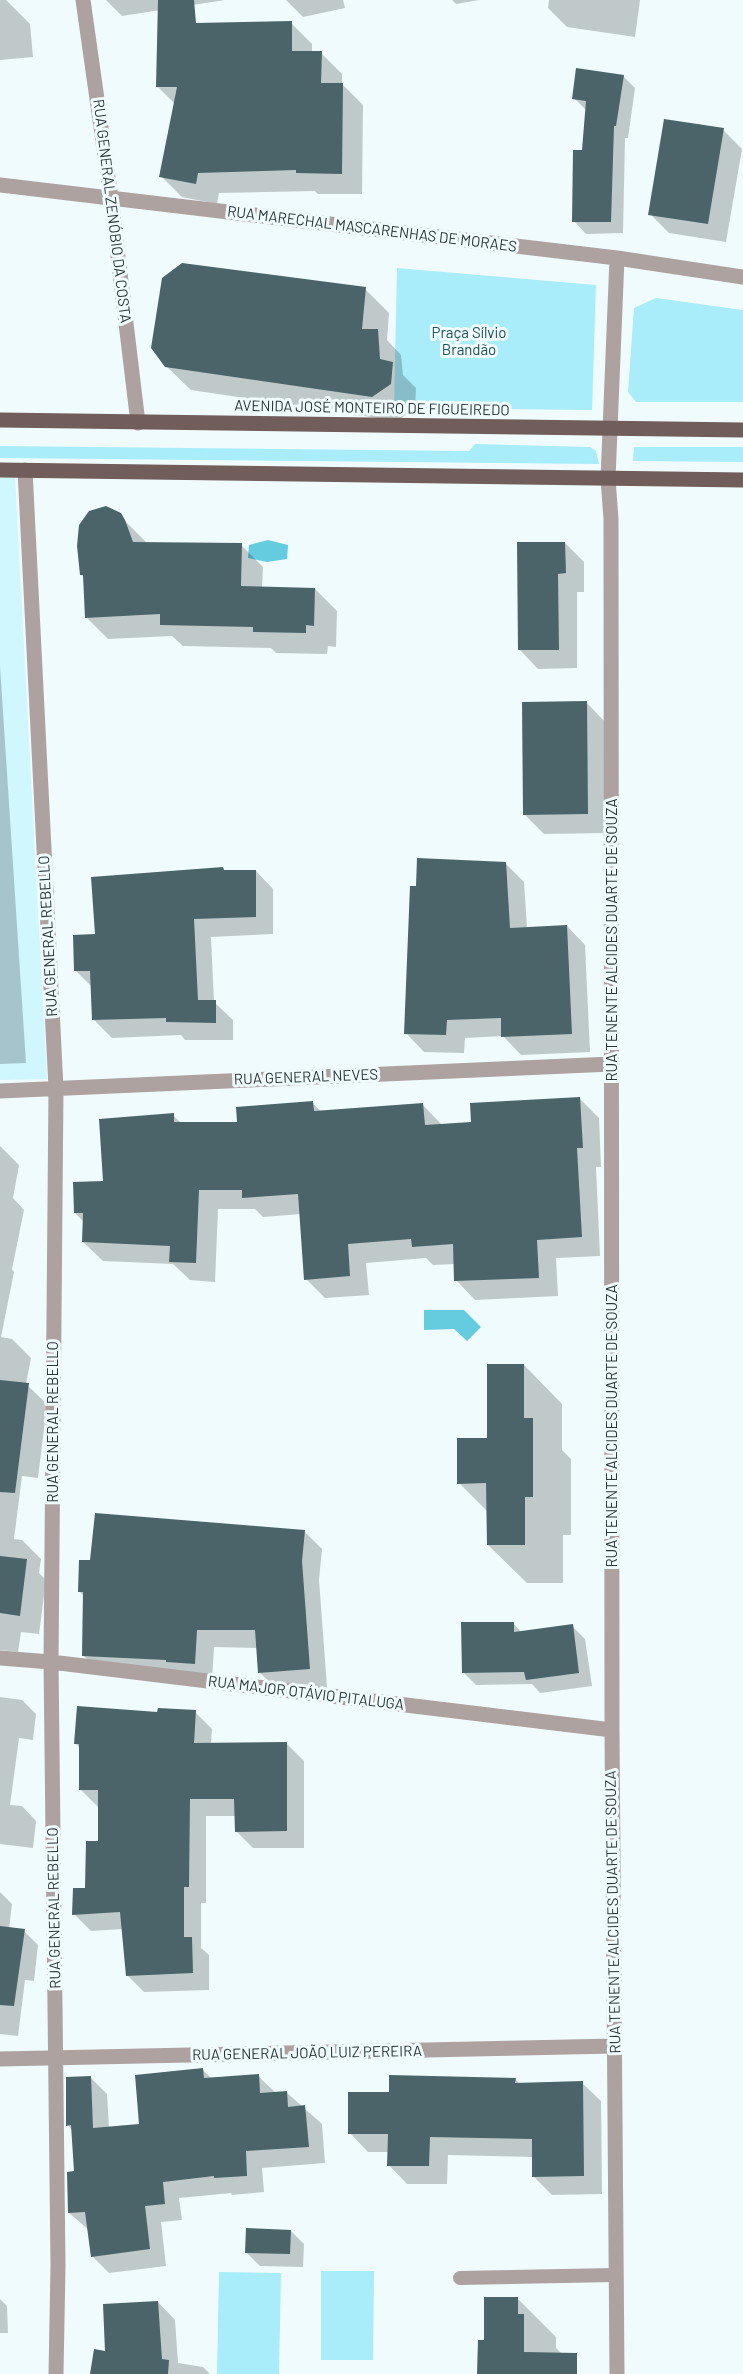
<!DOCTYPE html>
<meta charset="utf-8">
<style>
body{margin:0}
canvas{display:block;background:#effbfd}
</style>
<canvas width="743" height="2374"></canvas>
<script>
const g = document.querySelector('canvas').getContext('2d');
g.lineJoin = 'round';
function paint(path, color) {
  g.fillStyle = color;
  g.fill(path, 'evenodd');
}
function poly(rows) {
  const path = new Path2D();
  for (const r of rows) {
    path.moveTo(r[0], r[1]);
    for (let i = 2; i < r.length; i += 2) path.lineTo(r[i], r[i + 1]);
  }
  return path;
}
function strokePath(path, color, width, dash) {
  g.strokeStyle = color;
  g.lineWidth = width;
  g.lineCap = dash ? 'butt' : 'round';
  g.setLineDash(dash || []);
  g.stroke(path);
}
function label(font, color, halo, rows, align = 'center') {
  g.font = font + ' Barlow,sans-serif';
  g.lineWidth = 6;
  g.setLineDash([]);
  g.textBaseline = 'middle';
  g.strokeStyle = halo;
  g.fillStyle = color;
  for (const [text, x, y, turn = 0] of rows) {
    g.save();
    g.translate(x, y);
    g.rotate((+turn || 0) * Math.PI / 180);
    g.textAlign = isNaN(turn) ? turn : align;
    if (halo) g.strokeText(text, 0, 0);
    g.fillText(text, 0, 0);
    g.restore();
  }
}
paint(poly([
 [15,477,47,1079,0,1080,0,478]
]), '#d0f6fe');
paint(poly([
 [397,268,596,285,592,410,394,408],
 [656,298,743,310,743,402,636,402,628,392,634,308],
 [475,444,590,447,596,451,599,464,0,458,0,446,469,451],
 [634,447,743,447,743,462,633,461],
 [321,2271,374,2271,373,2360,321,2360],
 [219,2272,281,2273,279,2374,217,2374]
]), '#a9edfa');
paint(poly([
 [268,540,288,545,287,559,267,562,248,558,249,545],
 [424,1310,464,1310,481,1327,467,1341,454,1329,424,1330]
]), '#65ccdf');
paint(poly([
 [0,0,6,0,30,24,33,57,0,60],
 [106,0,225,0,122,16],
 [286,0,343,0,345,8,303,17],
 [452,0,479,0,456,4],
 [549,0,640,0,635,37,567,27,548,8],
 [291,23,312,44,312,53,321,53,342,74,342,84,363,105,362,194,318,194,315,191,219,193,217,204,182,197,161,176,175,104,157,86],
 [623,76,635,88,628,138,625,138,623,233,586,234,574,221,584,152,586,110,574,98],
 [723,130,742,149,726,242,669,233,650,214],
 [365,289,389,313,387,340,401,355,403,375,416,388,415,408,397,421,191,390,166,366],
 [114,510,147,543,241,545,263,567,262,588,315,589,337,611,336,647,328,646,327,654,276,653,271,648,183,646,172,636,108,639,86,617,84,577,81,575,81,525,90,512],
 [565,543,584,562,584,592,577,592,577,668,538,669,519,649],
 [0,666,26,1063,0,1064],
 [586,702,605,722,606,833,544,834,525,815],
 [505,863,524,882,527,928,567,926,585,945,590,1052,521,1055,503,1036,465,1038,464,1053,424,1052,406,1033],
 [223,869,226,872,256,871,273,889,273,934,211,937,214,1002,233,1020,233,1040,185,1040,181,1035,112,1038,94,1020,92,987,76,971,97,935],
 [580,1099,599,1118,601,1167,596,1167,600,1256,556,1258,558,1296,475,1300,456,1280,455,1264,433,1265,426,1258,366,1263,369,1295,325,1298,306,1279,301,1214,263,1217,255,1209,218,1209,215,1282,190,1280,173,1264,103,1261,83,1242,84,1222,75,1213,173,1115,182,1124,238,1123,312,1103,322,1112,422,1104,442,1125,472,1123],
 [0,1146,19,1165,13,1198,24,1210,12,1269,14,1272,1,1337,12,1339,31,1358,26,1384,47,1404,38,1478,22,1476,14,1539,22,1540,41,1559,39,1573,46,1580,39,1634,21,1632,18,1652,0,1650],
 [524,1365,562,1404,562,1450,571,1459,571,1535,563,1535,563,1583,527,1583,488,1545,488,1512,459,1483,488,1439],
 [304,1531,322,1549,319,1580,327,1687,278,1690,259,1672,258,1648,214,1647,212,1681,101,1673,83,1655,85,1597,79,1591],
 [513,1623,522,1633,572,1626,585,1639,592,1686,540,1693,532,1684,476,1685,463,1672],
 [0,1697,22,1700,36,1714,33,1740,19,1738,10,1805,22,1806,36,1821,33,1848,0,1844],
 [195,1712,212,1729,211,1744,287,1744,304,1761,304,1848,253,1848,236,1831,236,1816,206,1816,206,1903,201,1903,201,1948,209,1955,209,1990,144,1992,127,1975,123,1929,91,1931,74,1914,87,1890,99,1842,98,1807,81,1790,81,1749,75,1743,159,1713],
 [0,1892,12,1904,9,1929,24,1931,38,1945,34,1981,25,1980,18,2036,0,2034],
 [203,2070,212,2079,258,2076,276,2093,286,2092,322,2124,325,2163,262,2168,264,2192,232,2195,231,2193,179,2198,182,2220,161,2222,166,2266,109,2273,92,2256,89,2230,69,2213,76,2172,72,2130,68,2125,90,2077,107,2094,109,2128,141,2125],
 [515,2079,520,2084,582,2083,601,2101,602,2194,552,2195,533,2176,533,2157,448,2155,447,2184,407,2184,389,2165,389,2152,368,2152,350,2133,390,2094],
 [291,2231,304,2244,303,2267,260,2266,247,2253],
 [517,2298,556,2337,556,2348,562,2354,562,2374,479,2374,485,2341],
 [0,2299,7,2306,8,2333,0,2333],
 [158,2302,175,2320,178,2363,203,2367,210,2374,92,2374,107,2353]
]), '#0003');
paint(poly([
 [158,0,194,0,196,23,292,21,292,51,322,51,321,83,343,83,342,174,296,173,296,170,198,173,196,184,159,177,177,87,156,87],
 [576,68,624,75,616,126,614,126,611,222,572,222,573,150,582,150,586,101,572,99],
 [664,119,724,128,708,224,648,215],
 [182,263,366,287,362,329,378,329,380,359,393,362,391,384,372,397,165,367,151,348,162,278],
 [106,506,121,513,125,520,133,542,242,543,241,586,315,588,314,626,306,625,306,633,253,632,253,627,160,625,160,614,85,618,83,575,80,575,77,546,79,525,89,511],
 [517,542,565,542,566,573,558,574,559,650,518,650],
 [587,701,588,814,523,815,522,702],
 [417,858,506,862,510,928,567,925,572,1034,501,1037,501,1018,447,1020,446,1035,404,1034,410,886,416,886],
 [223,867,224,870,256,870,256,917,194,919,198,1000,216,1000,216,1023,166,1022,166,1018,92,1020,90,971,74,971,73,935,95,934,91,877],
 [580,1097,583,1148,577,1148,582,1237,537,1240,539,1278,454,1281,453,1244,412,1247,411,1239,348,1244,350,1276,304,1280,298,1194,242,1198,242,1190,199,1190,196,1263,169,1262,170,1246,82,1242,83,1213,74,1213,73,1182,103,1181,99,1119,174,1113,174,1122,237,1122,236,1107,313,1101,314,1111,423,1103,425,1125,471,1122,470,1103],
 [487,1364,524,1364,524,1418,533,1418,533,1497,525,1497,525,1545,487,1545,486,1483,457,1484,457,1438,487,1438],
 [0,1380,29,1383,15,1493,0,1492],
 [95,1513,305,1530,302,1561,310,1669,258,1673,255,1630,197,1630,195,1664,166,1662,166,1660,82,1656,83,1592,78,1592,79,1560,90,1560],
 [0,1556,27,1559,20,1616,0,1613],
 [461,1622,514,1622,514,1632,573,1624,579,1673,526,1680,524,1672,462,1673],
 [77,1706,157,1712,158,1708,196,1710,194,1743,287,1742,287,1831,235,1832,234,1799,190,1799,189,1887,184,1887,184,1937,192,1937,193,1973,126,1976,120,1912,72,1915,73,1888,85,1888,86,1841,98,1841,98,1790,79,1790,79,1744,74,1744],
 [0,1926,25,1929,14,2006,0,2005],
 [203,2068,204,2078,259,2074,260,2093,287,2091,288,2107,305,2105,309,2147,246,2151,247,2176,214,2178,214,2176,163,2182,165,2204,145,2206,150,2249,91,2257,85,2212,68,2213,67,2172,74,2171,71,2125,66,2126,66,2077,91,2076,93,2128,139,2124,135,2075],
 [389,2075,516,2078,515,2083,583,2081,584,2176,532,2177,532,2139,430,2137,429,2166,387,2166,388,2134,348,2134,348,2092,389,2092],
 [246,2228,291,2230,290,2254,245,2253],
 [484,2297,518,2297,518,2314,524,2314,524,2352,577,2353,577,2374,477,2374,478,2340,484,2340],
 [158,2301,162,2359,169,2360,168,2374,90,2374,94,2349,105,2351,103,2304]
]), '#4a6469');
strokePath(poly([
 [460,2278,614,2275]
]), '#aea2a1', 14);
strokePath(poly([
 [83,0,111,198,138,423],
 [0,185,617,258,743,277],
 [25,470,56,1088,51,1662,58,2265,56,2374],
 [0,1091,612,1064],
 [0,1658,51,1662,612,1730],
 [0,2059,615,2046],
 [617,2374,612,1730,611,519,608,479,617,258]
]), '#aea2a1', 15);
strokePath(poly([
 [0,420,743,430],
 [0,470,743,480]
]), '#715d5a', 15);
label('15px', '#2c3739', '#effbfd', [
 ["RUA GENERAL ZENÓBIO DA COSTA",112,211,83],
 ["RUA MARECHAL MASCARENHAS DE MORAES",372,229,7],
 ["AVENIDA JOSÉ MONTEIRO DE FIGUEIREDO",372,408,1],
 ["RUA GENERAL REBELLO",48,936,-93],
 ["RUA TENENTE ALCIDES DUARTE DE SOUZA",612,940,-90],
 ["RUA GENERAL NEVES",306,1077,-2],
 ["RUA GENERAL REBELLO",53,1422,-90],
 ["RUA TENENTE ALCIDES DUARTE DE SOUZA",612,1426,-90],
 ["RUA MAJOR OTÁVIO PITALUGA",306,1693,7],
 ["RUA GENERAL REBELLO",54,1908,-91],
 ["RUA TENENTE ALCIDES DUARTE DE SOUZA",613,1912,-91],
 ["RUA GENERAL JOÃO LUIZ PEREIRA",307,2053,-1]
]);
label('15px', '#235159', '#effbfd', [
 ["Praça Sílvio",469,333],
 ["Brandão",469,350]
]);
</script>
